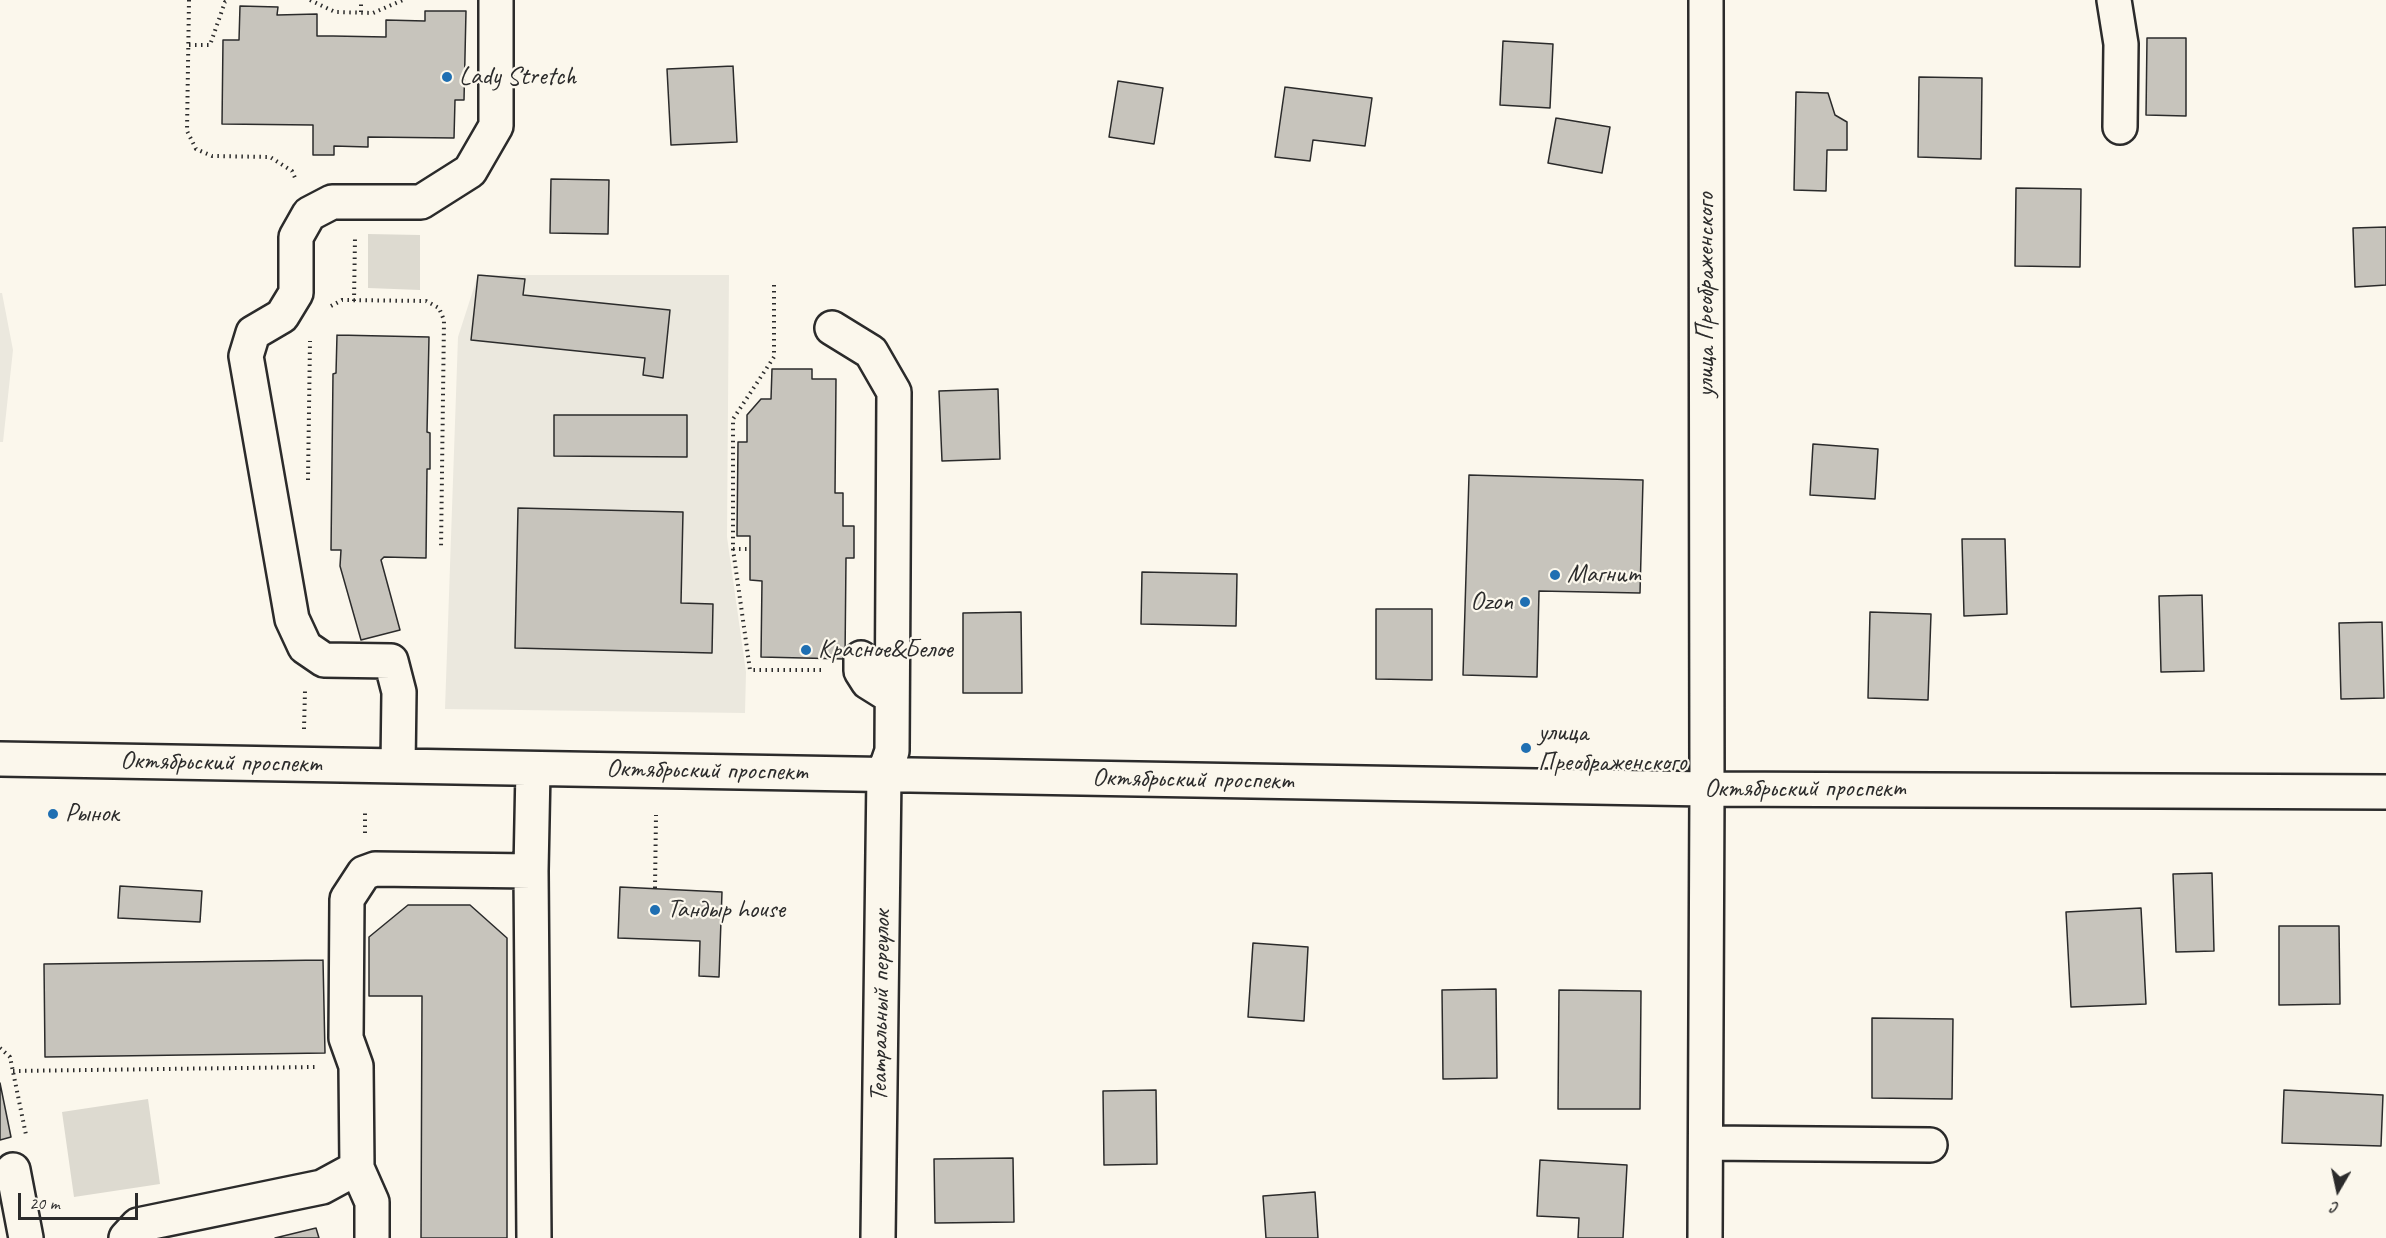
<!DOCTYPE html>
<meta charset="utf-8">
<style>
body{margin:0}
#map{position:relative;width:2386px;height:1238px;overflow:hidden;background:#fbf7ec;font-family:Caveat,sans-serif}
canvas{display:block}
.north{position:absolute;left:2308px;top:1160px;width:60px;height:60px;-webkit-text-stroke:4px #fbf7ec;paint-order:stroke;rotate:189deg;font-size:16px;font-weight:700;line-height:24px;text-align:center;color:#2b2b2b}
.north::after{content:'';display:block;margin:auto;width:21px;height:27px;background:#2b2b2b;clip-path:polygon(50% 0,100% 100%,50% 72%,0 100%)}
.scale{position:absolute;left:18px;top:1193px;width:120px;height:27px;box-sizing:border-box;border:3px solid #2b2b2b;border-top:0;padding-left:8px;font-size:18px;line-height:21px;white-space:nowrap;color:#2b2b2b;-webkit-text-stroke:4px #fbf7ec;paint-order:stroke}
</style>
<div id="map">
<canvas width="2386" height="1238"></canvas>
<div class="north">С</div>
<div class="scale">20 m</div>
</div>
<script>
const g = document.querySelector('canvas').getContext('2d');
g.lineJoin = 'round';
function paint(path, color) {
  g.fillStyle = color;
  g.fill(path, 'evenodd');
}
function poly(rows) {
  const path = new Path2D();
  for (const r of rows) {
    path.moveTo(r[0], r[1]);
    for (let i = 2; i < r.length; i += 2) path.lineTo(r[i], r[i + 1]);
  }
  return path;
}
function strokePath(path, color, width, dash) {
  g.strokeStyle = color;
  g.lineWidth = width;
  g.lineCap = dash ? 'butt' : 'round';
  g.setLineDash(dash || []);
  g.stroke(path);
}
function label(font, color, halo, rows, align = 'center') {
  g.font = font + ' Caveat,sans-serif';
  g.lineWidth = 4.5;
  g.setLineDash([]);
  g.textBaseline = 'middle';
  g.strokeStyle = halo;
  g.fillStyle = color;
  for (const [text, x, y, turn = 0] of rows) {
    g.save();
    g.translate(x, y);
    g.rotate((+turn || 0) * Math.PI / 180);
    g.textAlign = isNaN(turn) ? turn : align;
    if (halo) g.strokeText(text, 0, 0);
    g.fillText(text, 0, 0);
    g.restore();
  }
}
paint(poly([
 [478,275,729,275,727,537,746,672,745,713,445,709,458,337],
 [0,293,2,293,13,350,3,442,0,442]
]), '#ebe8de');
paint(poly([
 [368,234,420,235,420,290,368,288],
 [148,1099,160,1184,74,1197,62,1112]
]), '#dddad0');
const building = poly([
 [240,6,278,7,277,15,317,14,317,36,333,36,386,37,386,20,425,21,425,11,466,11,464,100,455,100,454,138,368,137,368,147,334,146,334,155,313,155,313,125,222,124,223,40,239,40,240,6],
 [2147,38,2186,38,2186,116,2146,115,2147,38],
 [1503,41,1553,44,1550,108,1500,105,1503,41],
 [733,66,737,142,671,145,667,69,733,66],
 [1919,77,1982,78,1981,159,1918,157,1919,77],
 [1118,81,1163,88,1154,144,1109,137,1118,81],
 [1285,87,1372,98,1365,146,1313,140,1310,161,1275,157,1285,87],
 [1796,92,1828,93,1835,115,1847,122,1847,150,1827,150,1826,191,1794,190,1796,92],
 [1556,118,1610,127,1602,173,1548,163,1556,118],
 [551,179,609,180,608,234,550,233,551,179],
 [2016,188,2081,189,2080,267,2015,266,2016,188],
 [2386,227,2386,285,2355,287,2353,228,2386,227],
 [478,275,525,279,523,295,670,310,663,378,643,375,645,358,471,340,478,275],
 [337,335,429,337,427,432,430,433,430,469,427,469,426,558,384,557,381,560,400,630,361,640,340,566,341,550,331,550,333,374,336,373,337,335],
 [772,369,812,369,812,379,836,379,835,493,843,493,843,526,854,526,854,558,846,558,845,659,761,657,762,581,750,580,750,536,737,536,738,442,747,442,747,415,761,399,771,399,772,369],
 [998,389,1000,459,942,461,939,391,998,389],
 [554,415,687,415,687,457,554,456,554,415],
 [1813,444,1878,449,1875,499,1810,495,1813,444],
 [1469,475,1643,480,1640,593,1539,591,1537,677,1463,675,1469,475],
 [518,508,683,512,681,603,713,604,712,653,515,648,518,508],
 [1962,539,2005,539,2007,614,1964,616,1962,539],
 [1142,572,1237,574,1236,626,1141,624,1142,572],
 [2202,595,2204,671,2161,672,2159,596,2202,595],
 [1376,609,1432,609,1432,680,1376,679,1376,609],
 [1021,612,1022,693,963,693,963,613,1021,612],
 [1870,612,1931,614,1928,700,1868,698,1870,612],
 [2382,622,2384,698,2341,699,2339,623,2382,622],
 [2212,873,2214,951,2176,952,2173,874,2212,873],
 [120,886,202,891,200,922,118,918,120,886],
 [620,887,722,892,719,977,699,976,700,941,618,938,620,887],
 [408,905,470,905,507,938,507,1238,421,1238,422,996,369,996,369,937,408,905],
 [2141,908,2146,1004,2071,1007,2066,912,2141,908],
 [2279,926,2339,926,2340,1004,2279,1005,2279,926],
 [1253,943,1308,947,1304,1021,1248,1017,1253,943],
 [323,960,325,1053,45,1057,44,964,323,960],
 [1496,989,1497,1078,1443,1079,1442,990,1496,989],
 [1559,990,1641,991,1640,1109,1558,1109,1559,990],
 [1872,1018,1953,1019,1952,1099,1872,1098,1872,1018],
 [0,1083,11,1137,0,1140,0,1083],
 [1156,1090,1157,1164,1104,1165,1103,1091,1156,1090],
 [2284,1090,2383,1095,2381,1146,2282,1143,2284,1090],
 [1013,1158,1014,1222,935,1223,934,1159,1013,1158],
 [1540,1160,1627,1165,1623,1238,1578,1238,1579,1218,1537,1216,1540,1160],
 [1315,1192,1318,1238,1266,1238,1263,1196,1315,1192],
 [316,1228,319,1238,275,1238,316,1228]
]);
paint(building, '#c7c4bc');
strokePath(building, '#2b2b2b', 1.5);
const minor = poly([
 [2114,0,2121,44,2120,127],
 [832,328,871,352,894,392,892,751,884,774,878,1238],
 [861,658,861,671,868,682,892,697],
 [0,759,1707,789,2386,792],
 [398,766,399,692,391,661,324,660,305,647,292,619,246,356,253,333,282,316,296,293,296,237,309,214,332,202,421,202,470,171,496,126,496,0],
 [531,871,534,1238],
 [1706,1143,1930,1145],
 [13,1170,26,1238],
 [126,1238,138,1225,322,1187,357,1168],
 [372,1238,372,1202,357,1168,356,1066,346,1038,347,899,364,873,375,869,531,871,533,769],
 [1705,1238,1707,789,1706,0]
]);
strokePath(minor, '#2b2b2b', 38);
strokePath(poly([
 [189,0,187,131,196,149,212,156,270,157,292,171,296,180],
 [310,0,335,12,373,13,403,0],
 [361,12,361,0],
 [189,45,210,45,225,2,229,0],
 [774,285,774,357,733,419,733,549,750,670,825,670],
 [354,301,355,238],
 [331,306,342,300,426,301,439,308,444,320,441,549],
 [308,480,310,341],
 [733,549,750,549],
 [304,729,305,691],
 [365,833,365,810],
 [655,888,656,815],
 [0,1048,10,1057,26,1135],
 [13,1071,316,1067]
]), '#2b2b2b', 4, [1.5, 4.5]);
strokePath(minor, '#fbf7ec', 33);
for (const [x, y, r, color] of [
 [447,77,6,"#1f6fb2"],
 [1555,575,6,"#1f6fb2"],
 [1525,602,6,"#1f6fb2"],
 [806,650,6,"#1f6fb2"],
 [1526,748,6,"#1f6fb2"],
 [53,814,6,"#1f6fb2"],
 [655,910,6,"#1f6fb2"]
]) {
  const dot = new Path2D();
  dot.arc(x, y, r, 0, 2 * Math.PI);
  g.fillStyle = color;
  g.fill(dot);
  strokePath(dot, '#fbf7ec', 2);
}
label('26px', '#2b2b2b', '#fbf7ec', [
 ["Lady Stretch",459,77],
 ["Магнит",1567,575],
 ["Ozon",1513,602,"right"],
 ["Красное&Белое",818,650],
 ["улица",1538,733],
 ["Преображенского",1538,763],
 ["Рынок",65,814],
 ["Тандыр house",667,910]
], 'left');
label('26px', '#2b2b2b', '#fbf7ec', [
 ["улица Преображенского",1706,295,-90],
 ["Октябрьский проспект",221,763,1],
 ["Октябрьский проспект",707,771,1],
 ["Октябрьский проспект",1193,780,1],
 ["Октябрьский проспект",1805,789],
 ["Театральный переулок",881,1006,-89]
]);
</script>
